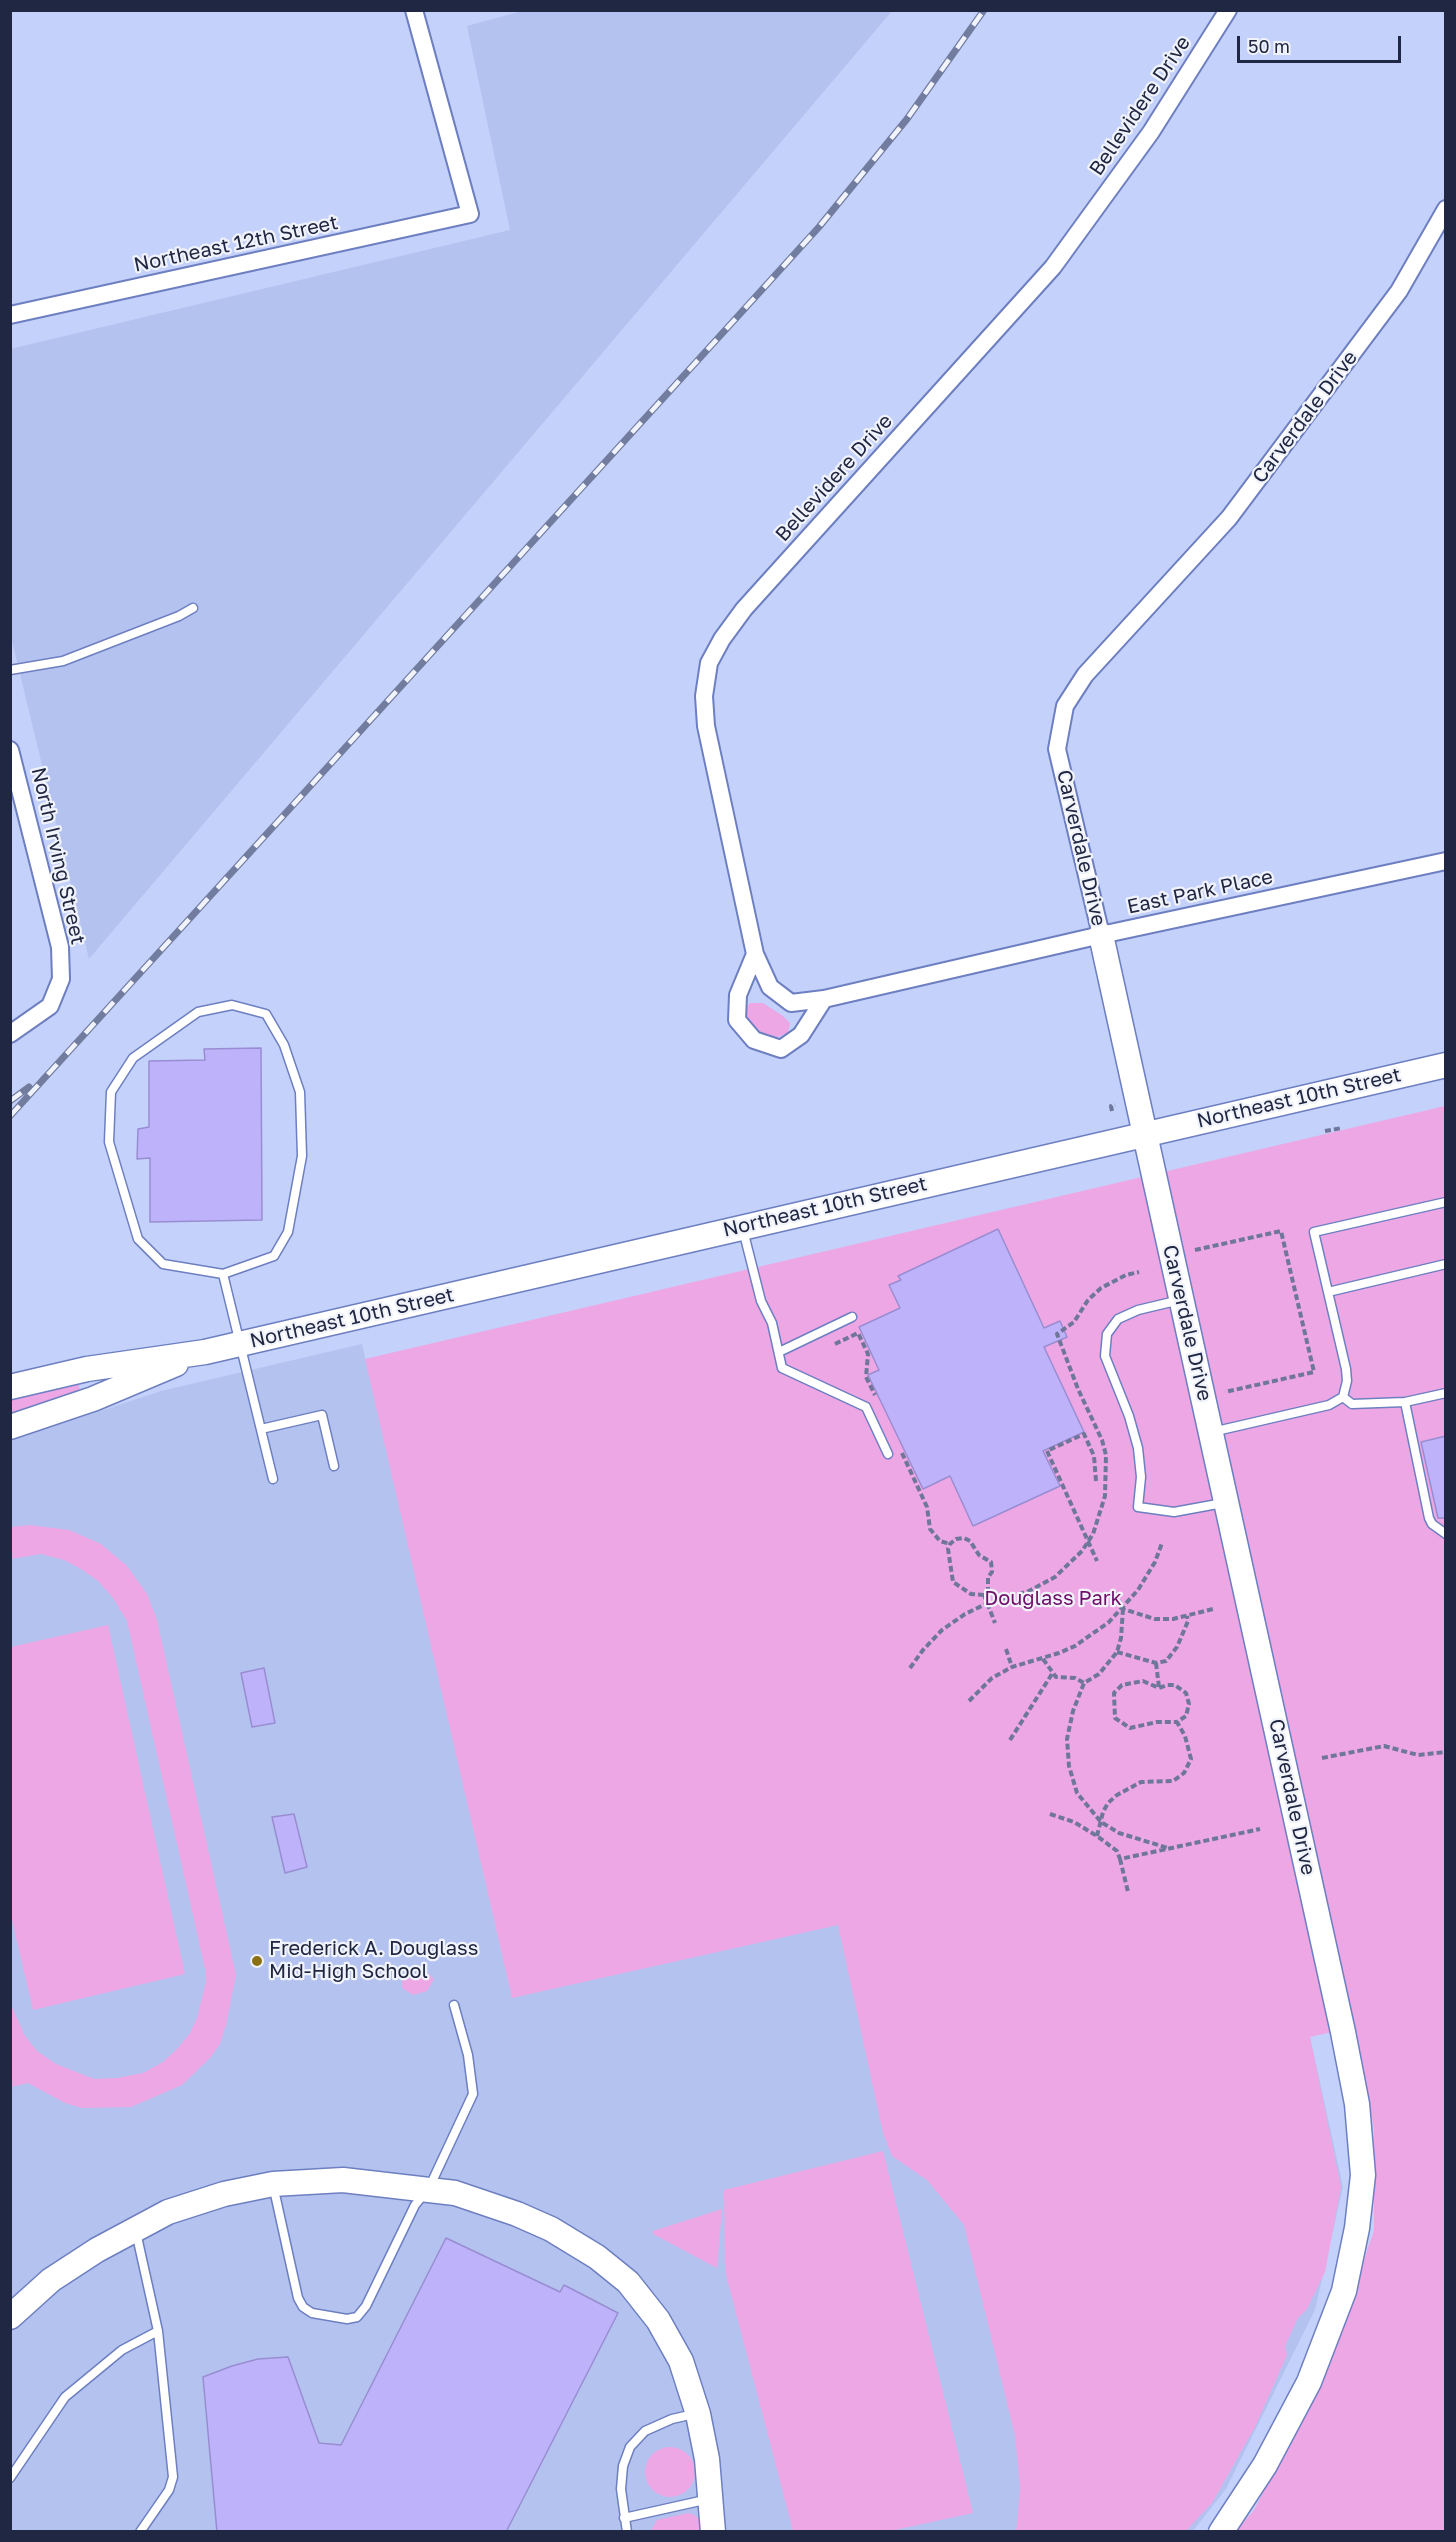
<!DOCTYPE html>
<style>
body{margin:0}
#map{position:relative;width:1456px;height:2542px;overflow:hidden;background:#c4d1fb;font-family:"Golos Text",sans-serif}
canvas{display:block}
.frame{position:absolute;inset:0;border:12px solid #202742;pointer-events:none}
.scale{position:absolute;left:1237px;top:36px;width:164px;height:27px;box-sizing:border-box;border:3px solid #202742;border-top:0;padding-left:8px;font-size:18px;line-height:21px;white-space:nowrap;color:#202742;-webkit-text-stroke:4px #f1f3fa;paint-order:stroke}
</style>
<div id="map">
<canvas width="1456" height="2542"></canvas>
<div class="frame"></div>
<div class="scale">50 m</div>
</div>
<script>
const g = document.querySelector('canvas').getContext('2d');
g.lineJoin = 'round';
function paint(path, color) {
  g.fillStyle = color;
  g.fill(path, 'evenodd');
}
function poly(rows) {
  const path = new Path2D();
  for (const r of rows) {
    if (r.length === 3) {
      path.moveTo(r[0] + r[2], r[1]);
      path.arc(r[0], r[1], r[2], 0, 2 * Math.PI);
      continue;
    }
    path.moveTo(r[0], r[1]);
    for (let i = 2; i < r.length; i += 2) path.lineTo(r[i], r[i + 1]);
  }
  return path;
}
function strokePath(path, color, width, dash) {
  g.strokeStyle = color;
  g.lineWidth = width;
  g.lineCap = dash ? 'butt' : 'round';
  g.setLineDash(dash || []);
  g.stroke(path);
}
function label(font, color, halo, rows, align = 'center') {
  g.font = font + ' "Golos Text",sans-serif';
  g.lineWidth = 4.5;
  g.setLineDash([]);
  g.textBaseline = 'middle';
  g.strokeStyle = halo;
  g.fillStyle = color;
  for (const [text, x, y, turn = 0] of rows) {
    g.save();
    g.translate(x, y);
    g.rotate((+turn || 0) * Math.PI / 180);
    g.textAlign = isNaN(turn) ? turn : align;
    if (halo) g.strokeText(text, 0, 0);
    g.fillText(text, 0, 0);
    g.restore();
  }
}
paint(poly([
 [526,10,892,11,89,959,11,637,10,349,510,230,467,26],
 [362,1344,512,1998,838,1924,883,2132,1310,2037,1343,2187,1315,2310,1226,2489,1193,2531,11,2531,10,1441,161,1391]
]), '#b3c2ef');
paint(poly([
 [750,1003,763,1003,783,1016,790,1023,788,1033,778,1037,767,1035,754,1028,746,1017,745,1009],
 [1445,1106,1445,2531,1236,2531,1254,2510,1318,2387,1374,2231,1374,2129,1354,2027,1310,2037,1341,2187,1325,2272,1307,2309,1298,2318,1285,2346,1287,2355,1255,2427,1212,2503,1186,2531,1016,2532,1020,2488,1015,2436,964,2225,927,2180,892,2156,883,2133,838,1925,512,1998,365,1359],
 [78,1382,81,1393,11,1415,11,1399],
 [30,1525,69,1530,101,1544,127,1566,147,1594,157,1620,236,1975,226,2025,220,2044,210,2058,182,2085,131,2107,82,2108,65,2103,28,2083,11,2087,11,2005,25,2036,37,2051,56,2064,94,2079,117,2078,143,2073,163,2062,178,2048,190,2033,197,2018,205,1986,205,1969,127,1621,113,1598,98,1581,81,1569,64,1560,41,1554,11,1559,11,1527],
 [108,1625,185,1974,33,2010,11,1916,11,1647],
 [429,1974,434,1979,427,1991,413,1995,402,1988,402,1980],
 [883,2151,973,2513,890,2531,793,2531,725,2271,724,2190],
 [722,2209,717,2268,653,2234,653,2231],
 [670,2472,25],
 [688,2513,695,2515,701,2522,700,2531,650,2532,657,2520]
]), '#eea7e5');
const building = poly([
 [261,1048,262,1220,150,1222,150,1158,137,1159,138,1129,149,1127,149,1061,205,1060,204,1049,261,1048],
 [998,1229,1044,1328,1060,1321,1067,1337,1044,1347,1084,1432,1043,1451,1060,1486,973,1526,950,1476,923,1489,868,1375,879,1370,859,1327,900,1308,889,1285,901,1280,898,1276,998,1229],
 [1446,1436,1446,1518,1438,1518,1421,1442,1446,1436],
 [264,1668,275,1723,252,1727,241,1673,264,1668],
 [294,1814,307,1867,285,1873,272,1817,294,1814],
 [446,2238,560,2292,564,2285,618,2313,506,2532,217,2532,203,2377,232,2366,258,2359,288,2357,319,2443,341,2445,446,2238]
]);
paint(building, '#beb3fb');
strokePath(building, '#998dd2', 1.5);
const lane = poly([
 [10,670,63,661,179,616,193,608],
 [743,1230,761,1301,772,1323,782,1368,866,1407,888,1454],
 [223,1274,274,1256,288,1232,302,1156,300,1092,284,1045,266,1014,232,1005,198,1012,133,1058,111,1092,109,1142,138,1239,163,1264,223,1274,273,1479],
 [1328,1292,1446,1264],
 [1180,1300,1138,1310,1118,1319,1107,1334,1105,1356,1129,1416,1138,1448,1141,1477,1138,1507,1174,1512,1223,1503],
 [779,1352,852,1317],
 [1343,1397,1352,1404,1405,1402,1446,1393],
 [1405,1402,1429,1518,1432,1524,1446,1534],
 [261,1429,322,1415,334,1466],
 [1212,1432,1329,1405,1343,1397,1347,1381,1346,1369,1314,1232,1446,1202],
 [273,2185,298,2298,303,2307,312,2313,347,2319,357,2317,366,2306,415,2205,429,2188,473,2094,468,2055,454,2005],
 [136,2232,158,2331,173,2477,169,2490,140,2532],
 [10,2478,65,2397,122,2350,158,2331],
 [624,2518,709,2499],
 [627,2532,621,2489,623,2466,630,2447,645,2431,672,2419,694,2414]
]);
const street = poly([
 [1228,10,1151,132,1053,267,744,609,722,639,709,663,704,696,706,726,755,954,738,995,737,1020,754,1040,781,1049,801,1035,824,999,1101,935,1446,861],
 [10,315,470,214,414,10],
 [10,750,60,947,61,979,50,1006,10,1034],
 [1101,935,1057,749,1065,706,1085,675,1229,518,1399,291,1446,209],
 [755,954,770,987,791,1003,824,999]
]);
const secondary = poly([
 [1101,935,1343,2032,1357,2104,1363,2175,1357,2228,1344,2291,1309,2382,1265,2465,1221,2532],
 [10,1387,87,1369,205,1352,1446,1065],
 [10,1427,93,1399,176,1364],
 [10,2317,51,2280,97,2250,168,2212,224,2194,273,2184,343,2180,455,2193,517,2214,551,2229,597,2257,628,2282,658,2320,681,2361,698,2414,707,2459,713,2532]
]);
strokePath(lane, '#6d7fc0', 11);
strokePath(street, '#6d7fc0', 20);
strokePath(secondary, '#6d7fc0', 27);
strokePath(poly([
 [1112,1111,1111,1106,1115,1105],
 [1325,1131,1342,1128],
 [1195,1250,1281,1231,1314,1372,1225,1392],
 [835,1344,858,1333,868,1354,866,1377,875,1395],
 [902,1453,927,1507,930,1529,940,1541,950,1544],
 [1096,1481,1094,1456,1084,1434,1047,1451,1097,1561],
 [1113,1590,1123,1609,1155,1619,1173,1619,1213,1609],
 [984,1595,971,1594,953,1582,948,1549,950,1544,956,1539,964,1538,970,1541,979,1555,991,1562,992,1572,988,1577,988,1589,984,1595,995,1623],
 [1123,1609,1121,1638,1117,1652,1099,1674,1084,1683,1073,1711,1067,1739,1069,1766,1077,1793,1101,1822,1119,1833,1168,1848],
 [1006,1649,1012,1667],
 [1117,1652,1156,1663,1166,1661,1177,1647,1188,1621,1187,1616],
 [1043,1659,1056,1677,1075,1678,1084,1683],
 [1156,1663,1159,1687],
 [910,1668,923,1650,942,1630,965,1614,988,1603,1029,1591,1055,1577,1082,1551,1093,1534,1105,1496,1106,1455,1102,1440,1078,1389,1057,1334,1074,1322,1088,1300,1101,1288,1126,1275,1139,1272],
 [969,1701,992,1678,1012,1667,1059,1653,1075,1646,1109,1622,1138,1590,1155,1562,1162,1543],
 [1010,1740,1052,1674],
 [1322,1758,1384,1746,1418,1755,1446,1752],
 [1050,1814,1074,1822,1097,1836,1117,1851,1120,1859,1260,1829],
 [1097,1836,1103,1812,1108,1803,1117,1795,1141,1782,1173,1781,1184,1773,1191,1759,1185,1736,1177,1722,1186,1716,1189,1704,1186,1693,1175,1685,1167,1685,1159,1688,1143,1681,1122,1685,1114,1693,1115,1718,1130,1728,1157,1722,1177,1722],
 [1120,1859,1128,1892]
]), '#6e7799', 4, [6, 3]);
strokePath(lane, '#fff', 8);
strokePath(street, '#fff', 16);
strokePath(secondary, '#fff', 24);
const rail = poly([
 [10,1101,29,1087],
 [10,1116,819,227,907,119,984,10]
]);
strokePath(rail, '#727c9f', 7);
strokePath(rail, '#f1f3fa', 4.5, [14]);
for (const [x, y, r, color] of [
 [257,1961,6,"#8b7113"]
]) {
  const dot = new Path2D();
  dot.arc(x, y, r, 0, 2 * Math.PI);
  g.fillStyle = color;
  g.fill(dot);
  strokePath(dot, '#f1f3fa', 2);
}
label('20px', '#202742', '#f1f3fa', [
 ["Bellevidere Drive",1140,106,-56],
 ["Northeast 12th Street",236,244,-12],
 ["Carverdale Drive",1305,417,-53],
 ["Bellevidere Drive",834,478,-48],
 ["Carverdale Drive",1081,848,77],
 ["North Irving Street",58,856,77],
 ["East Park Place",1200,892,-12],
 ["Northeast 10th Street",1299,1098,-13],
 ["Northeast 10th Street",825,1207,-13],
 ["Northeast 10th Street",352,1318,-13],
 ["Carverdale Drive",1187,1323,77],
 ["Carverdale Drive",1292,1797,78]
]);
label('20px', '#6f0f69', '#f1f3fa', [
 ["Douglass Park",1053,1599]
]);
label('20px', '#202742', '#f1f3fa', [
 ["Frederick A. Douglass",269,1949],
 ["Mid-High School",269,1972]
], 'left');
</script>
